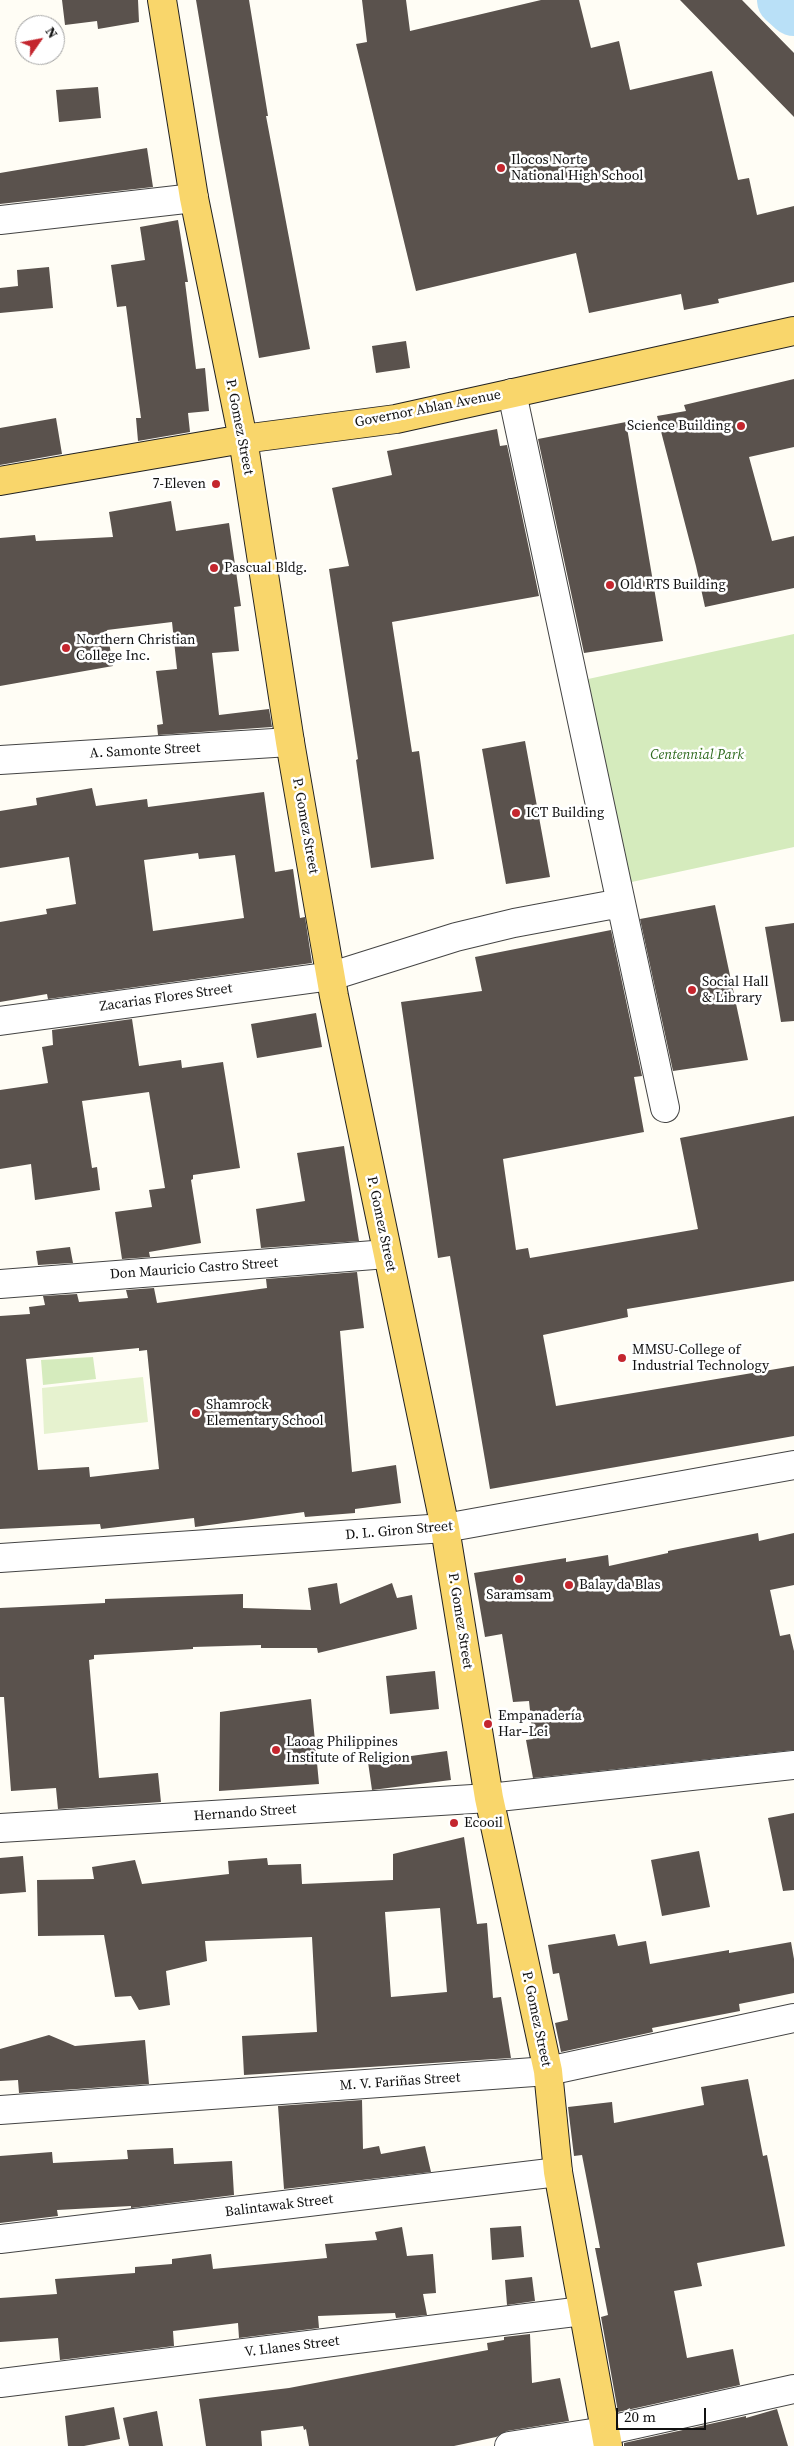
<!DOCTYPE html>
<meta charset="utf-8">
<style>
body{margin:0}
#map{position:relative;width:794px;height:2446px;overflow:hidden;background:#fffdf5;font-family:"Source Serif 4",serif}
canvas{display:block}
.north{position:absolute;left:15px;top:15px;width:50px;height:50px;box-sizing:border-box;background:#fff;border:1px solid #a0a0a0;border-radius:50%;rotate:57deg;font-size:14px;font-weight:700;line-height:20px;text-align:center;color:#111}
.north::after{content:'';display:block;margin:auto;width:18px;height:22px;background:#c4262e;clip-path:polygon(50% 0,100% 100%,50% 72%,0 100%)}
.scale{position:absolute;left:616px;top:2408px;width:90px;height:22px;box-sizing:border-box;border:2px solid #111;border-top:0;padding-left:6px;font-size:15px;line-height:18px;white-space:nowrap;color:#111;-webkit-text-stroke:4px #fff;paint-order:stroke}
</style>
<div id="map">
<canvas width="794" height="2446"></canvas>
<div class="north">N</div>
<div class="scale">20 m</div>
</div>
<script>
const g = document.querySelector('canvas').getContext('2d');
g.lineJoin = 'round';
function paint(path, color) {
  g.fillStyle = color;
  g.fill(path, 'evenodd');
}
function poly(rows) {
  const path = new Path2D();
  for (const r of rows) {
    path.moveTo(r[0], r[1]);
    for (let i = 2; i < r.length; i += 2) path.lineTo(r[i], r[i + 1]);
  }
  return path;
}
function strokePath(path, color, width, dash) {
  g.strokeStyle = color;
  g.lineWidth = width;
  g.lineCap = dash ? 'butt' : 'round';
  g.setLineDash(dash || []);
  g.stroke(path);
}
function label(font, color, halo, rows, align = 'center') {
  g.font = font + ' "Source Serif 4",serif';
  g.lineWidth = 5;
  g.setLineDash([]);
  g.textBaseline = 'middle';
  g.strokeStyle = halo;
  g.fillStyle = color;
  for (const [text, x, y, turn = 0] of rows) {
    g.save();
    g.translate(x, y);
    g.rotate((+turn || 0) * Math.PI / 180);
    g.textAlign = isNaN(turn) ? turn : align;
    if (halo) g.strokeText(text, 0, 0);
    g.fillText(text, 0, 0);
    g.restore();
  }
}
paint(poly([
 [794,634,794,847,627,883,579,681],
 [93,1357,96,1379,43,1385,41,1360]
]), '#d5ebbd');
paint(poly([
 [143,1377,148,1422,44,1434,42,1388]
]), '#e6f2cf');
strokePath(poly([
 [784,0,794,9]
]), '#b9e0f7', 54);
paint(poly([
 [62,0,138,0,139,22,98,29,97,21,65,25],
 [196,0,249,0,268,116,266,116,310,349,259,358,219,137],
 [362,0,406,0,410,31,541,0,579,0,591,48,619,41,630,90,712,71,738,180,749,178,757,215,794,206,794,282,718,299,719,303,684,310,681,294,589,313,576,253,416,291,356,44,367,42],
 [680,0,742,0,794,53,794,117],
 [98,87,101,118,59,122,56,90],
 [147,148,153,187,0,204,0,173],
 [178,220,188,282,185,282,196,369,205,368,209,411,188,413,190,432,138,441,136,418,141,418,126,306,117,307,111,265,145,260,140,227],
 [49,267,53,308,0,313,0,288,18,286,17,270],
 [406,341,410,368,376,373,372,346],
 [794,379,794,447,749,457,772,541,794,536,794,588,705,607,696,566,657,416,686,411,684,405],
 [56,418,62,454,0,465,0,428],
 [626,422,663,641,584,653,538,439],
 [497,429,500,446,507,445,539,596,392,622,412,752,419,751,434,859,371,868,356,760,358,759,329,569,349,566,332,488,392,475,387,451],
 [171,501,176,531,229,523,241,606,234,607,239,651,212,653,219,715,269,709,272,727,158,735,157,725,163,724,156,671,177,669,172,622,107,630,113,666,0,686,0,538,35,535,36,541,113,537,109,512],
 [525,741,550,877,506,884,482,749],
 [92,788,96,806,147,799,148,807,264,792,275,872,293,869,300,918,305,917,312,963,48,999,47,994,0,1002,0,922,47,914,46,909,76,904,69,857,0,868,0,811,37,805,36,798],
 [198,853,199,859,235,855,244,918,153,931,144,860],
 [715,905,748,1060,673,1071,640,919],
 [794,923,794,1021,781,1022,765,927],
 [611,930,642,1076,634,1077,644,1132,503,1159,516,1250,528,1248,530,1258,698,1229,680,1138,794,1116,794,1281,627,1309,628,1317,543,1335,556,1406,794,1366,794,1436,490,1489,450,1256,438,1258,401,1002,482,991,475,957],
 [316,1013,322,1047,257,1058,251,1024],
 [132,1019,139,1066,181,1060,182,1068,223,1062,240,1168,193,1175,193,1179,191,1180,201,1243,149,1252,150,1257,122,1259,115,1212,152,1207,149,1190,165,1188,149,1092,82,1101,92,1168,97,1167,100,1190,35,1200,31,1164,0,1169,0,1090,48,1083,42,1047,53,1045,52,1030],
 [344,1146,359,1241,261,1248,256,1209,305,1201,297,1153],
 [70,1247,73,1263,38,1265,36,1251],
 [357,1272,364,1328,340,1331,352,1472,396,1465,401,1503,355,1509,355,1513,305,1517,304,1512,195,1527,194,1518,101,1529,100,1524,0,1529,0,1316,30,1314,29,1307,45,1305,43,1296,77,1294,79,1302,128,1298,126,1290,154,1288,157,1303,267,1288,266,1279],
 [139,1348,139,1351,147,1350,159,1469,90,1477,89,1467,38,1470,26,1359],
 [758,1533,759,1541,794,1533,794,1585,770,1590,780,1636,790,1634,794,1651,794,1750,533,1778,526,1740,533,1739,529,1701,513,1702,502,1634,485,1637,474,1573,566,1558,566,1562,608,1555,609,1566,668,1553,668,1551],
 [337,1583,340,1604,392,1583,397,1598,412,1595,417,1629,318,1653,317,1648,261,1648,261,1645,193,1647,193,1649,94,1655,94,1659,89,1660,99,1778,158,1773,161,1802,58,1809,56,1788,11,1791,4,1697,0,1697,0,1608,105,1603,105,1599,243,1594,243,1608,311,1610,308,1588],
 [435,1671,439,1709,390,1714,386,1676],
 [311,1699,319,1784,219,1791,220,1712],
 [447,1751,451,1780,372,1790,368,1762],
 [794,1813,794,1890,783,1891,768,1818],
 [464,1837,477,1924,487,1923,493,1998,501,1997,511,2058,244,2075,242,2036,317,2032,312,1937,205,1941,207,1961,166,1971,170,2005,139,2010,131,1996,115,1997,104,1935,38,1936,37,1880,94,1879,92,1867,135,1860,142,1884,229,1874,228,1861,267,1858,268,1865,301,1864,302,1884,393,1880,393,1854],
 [440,1908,447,1992,391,1997,385,1912],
 [699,1851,710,1907,662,1916,651,1860],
 [23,1856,26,1892,0,1894,0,1858],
 [615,1934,618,1946,646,1941,650,1964,729,1950,729,1953,791,1942,794,1959,794,1993,739,2004,740,2011,652,2028,653,2032,561,2052,555,2023,568,2020,559,1973,553,1974,548,1945],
 [49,2035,75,2046,145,2040,149,2084,19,2093,18,2080,0,2081,0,2049],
 [748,2079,763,2156,767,2155,785,2246,697,2263,702,2286,674,2291,687,2358,733,2349,740,2385,618,2412,601,2317,608,2315,595,2248,600,2248,582,2155,574,2156,568,2107,612,2102,614,2123,704,2105,701,2087],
 [362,2100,363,2149,379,2146,381,2154,425,2146,431,2172,284,2189,278,2106],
 [173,2148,174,2164,232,2161,234,2195,131,2208,131,2206,57,2210,58,2216,0,2223,0,2156,52,2152,53,2163,128,2159,127,2150],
 [521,2226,524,2257,492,2260,490,2228],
 [402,2227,407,2256,433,2254,436,2293,423,2294,427,2315,396,2318,395,2313,318,2316,319,2328,239,2338,238,2323,173,2331,174,2346,60,2360,58,2338,0,2342,0,2298,57,2294,55,2279,135,2273,135,2267,172,2264,172,2259,211,2254,213,2269,327,2258,325,2244,377,2240,375,2232],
 [532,2277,535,2301,507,2305,505,2280],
 [530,2334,532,2383,560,2378,569,2421,507,2431,496,2437,454,2446,309,2446,306,2429,304,2430,303,2426,261,2431,262,2446,206,2446,199,2399,289,2388,488,2350,487,2343,504,2340,504,2337],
 [114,2407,120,2439,84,2446,68,2446,65,2416],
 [777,2409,788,2446,624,2446,624,2443,746,2416,746,2418],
 [157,2411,163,2446,129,2446,123,2418]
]), '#5a524d');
const minor = poly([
 [0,220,194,198],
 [0,760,290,742],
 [621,903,665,1108],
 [0,1021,332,976,456,937,514,923,621,903,512,393],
 [0,1284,387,1254],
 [0,1558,445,1528,794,1465],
 [0,1828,489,1798,794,1765],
 [0,2110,548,2071,794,2018],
 [0,2239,558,2172],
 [0,2383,583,2311],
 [509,2446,605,2431,794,2389]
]);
const major = poly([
 [162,0,194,198,243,439,290,742,334,996,445,1528,489,1798,548,2071,558,2172,608,2446],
 [0,481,243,439,396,419,794,331]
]);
strokePath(minor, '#444', 30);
strokePath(major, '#222', 30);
strokePath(minor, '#fff', 28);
strokePath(major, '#f9d66b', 28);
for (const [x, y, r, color] of [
 [501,168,5,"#c4262e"],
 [741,426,5,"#c4262e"],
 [216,484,5,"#c4262e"],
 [214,568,5,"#c4262e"],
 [610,585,5,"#c4262e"],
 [66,648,5,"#c4262e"],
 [516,813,5,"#c4262e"],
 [692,990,5,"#c4262e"],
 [622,1358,5,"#c4262e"],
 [196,1413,5,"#c4262e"],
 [519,1579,5,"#c4262e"],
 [569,1585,5,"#c4262e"],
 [488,1724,5,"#c4262e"],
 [276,1750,5,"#c4262e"],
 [454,1823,5,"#c4262e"]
]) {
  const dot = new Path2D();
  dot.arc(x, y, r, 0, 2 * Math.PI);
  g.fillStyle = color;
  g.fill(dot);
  strokePath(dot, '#fff', 2);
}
label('14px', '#111', '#fff', [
 ["Ilocos Norte",511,160],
 ["National High School",511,176],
 ["Science Building",731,426,"right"],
 ["7-Eleven",206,484,"right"],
 ["Pascual Bldg.",224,568],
 ["Old RTS Building",620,585],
 ["Northern Christian",76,640],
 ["College Inc.",76,656],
 ["ICT Building",526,813],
 ["Social Hall",702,982],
 ["& Library",702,998],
 ["MMSU-College of",632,1350],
 ["Industrial Technology",632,1366],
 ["Shamrock",206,1405],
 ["Elementary School",206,1421],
 ["Balay da Blas",579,1585],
 ["Saramsam",519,1595,"center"],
 ["Empanadería",498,1716],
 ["Har–Lei",498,1732],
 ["Laoag Philippines",286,1742],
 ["Institute of Religion",286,1758],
 ["Ecooil",464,1823]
], 'left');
label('14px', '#111', '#fff', [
 ["Governor Ablan Avenue",428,409,-11],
 ["P. Gomez Street",239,427,79],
 ["A. Samonte Street",145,751,-3],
 ["P. Gomez Street",305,826,80],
 ["Zacarias Flores Street",166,998,-8],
 ["P. Gomez Street",381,1224,78],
 ["Don Mauricio Castro Street",194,1269,-4],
 ["D. L. Giron Street",399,1531,-5],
 ["P. Gomez Street",460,1621,81],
 ["Hernando Street",245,1813,-4],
 ["P. Gomez Street",536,2019,78],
 ["M. V. Fariñas Street",400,2082,-4],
 ["Balintawak Street",279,2206,-7],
 ["V. Llanes Street",292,2347,-7]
]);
label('italic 14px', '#2f6b1f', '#fff', [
 ["Centennial Park",697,755]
]);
</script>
